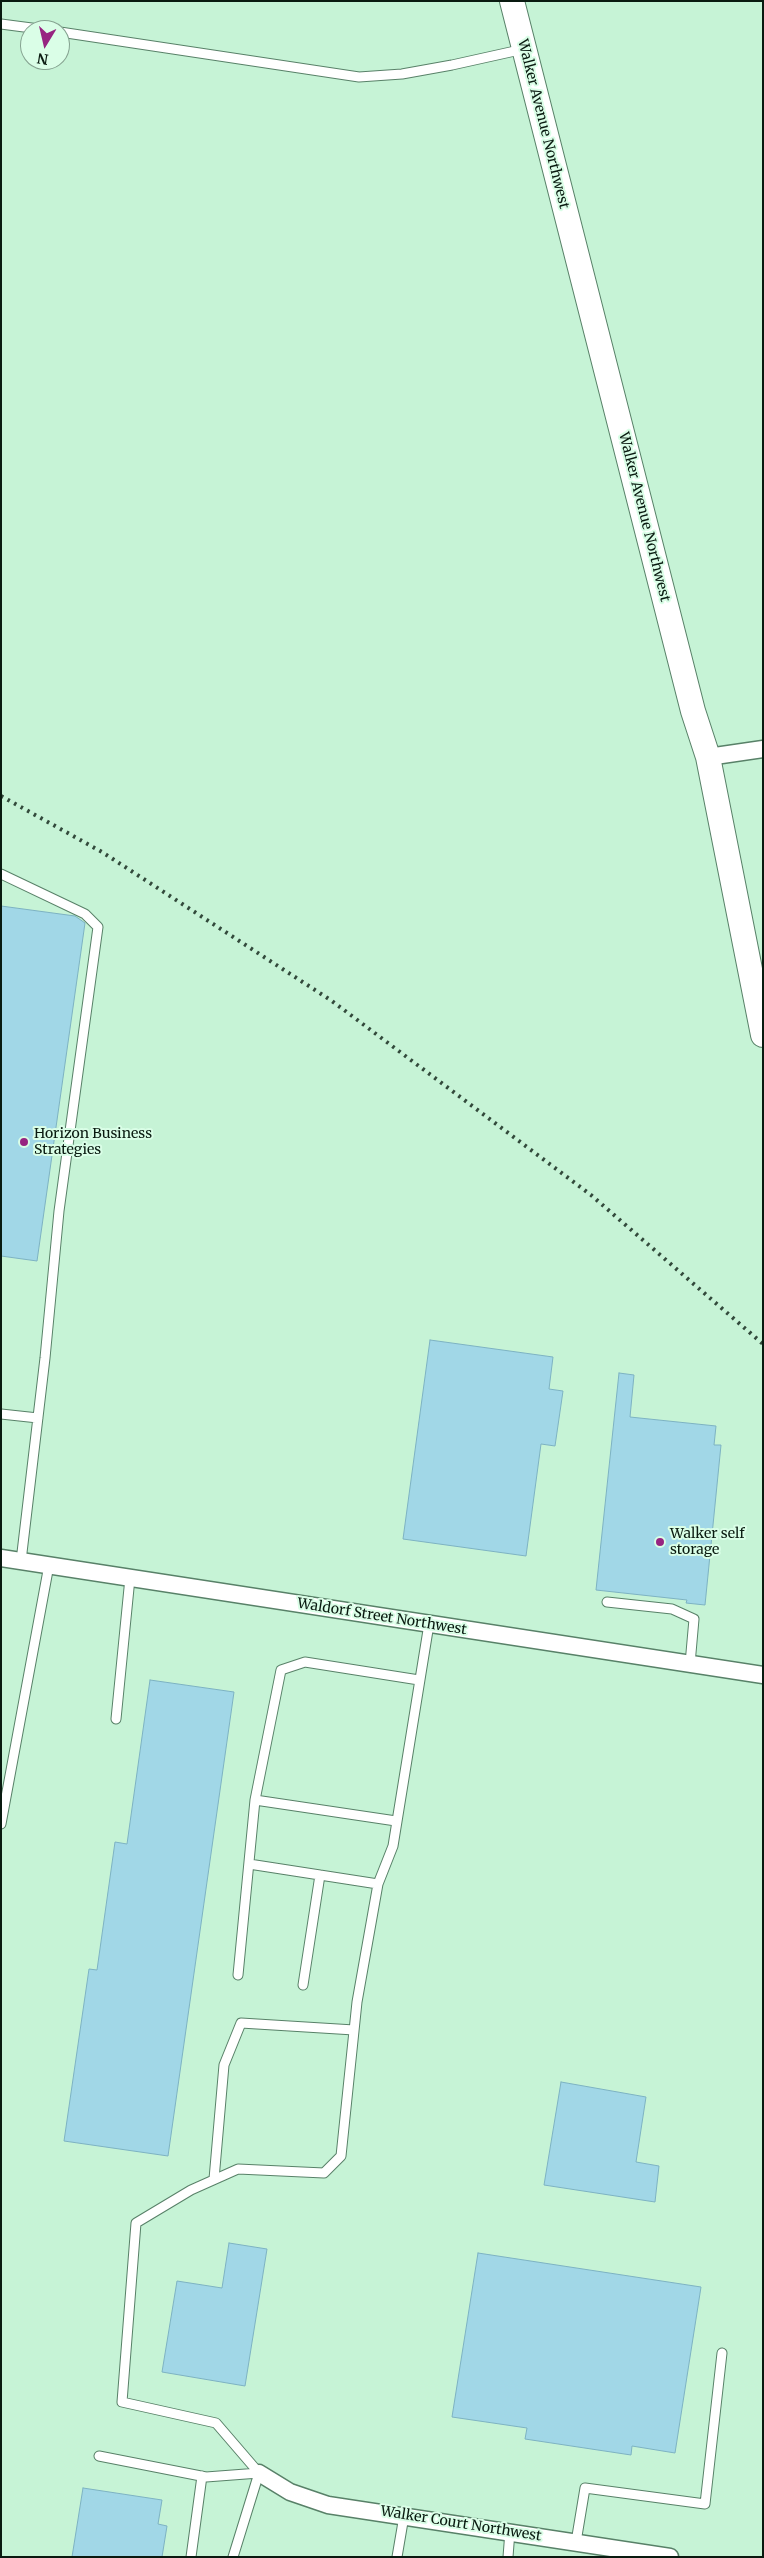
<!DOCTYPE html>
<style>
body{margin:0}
#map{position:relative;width:764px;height:2558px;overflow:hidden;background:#c6f3d6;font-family:Merriweather,serif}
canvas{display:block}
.frame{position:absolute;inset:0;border:2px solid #091a10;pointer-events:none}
.north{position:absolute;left:20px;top:20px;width:50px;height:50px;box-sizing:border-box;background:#dafee7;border:1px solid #86a391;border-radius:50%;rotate:189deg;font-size:14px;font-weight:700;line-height:20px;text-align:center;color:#091a10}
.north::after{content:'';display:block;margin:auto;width:18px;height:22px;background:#972481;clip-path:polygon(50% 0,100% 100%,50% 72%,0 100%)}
</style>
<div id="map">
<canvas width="764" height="2558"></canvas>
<div class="frame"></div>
<div class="north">N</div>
</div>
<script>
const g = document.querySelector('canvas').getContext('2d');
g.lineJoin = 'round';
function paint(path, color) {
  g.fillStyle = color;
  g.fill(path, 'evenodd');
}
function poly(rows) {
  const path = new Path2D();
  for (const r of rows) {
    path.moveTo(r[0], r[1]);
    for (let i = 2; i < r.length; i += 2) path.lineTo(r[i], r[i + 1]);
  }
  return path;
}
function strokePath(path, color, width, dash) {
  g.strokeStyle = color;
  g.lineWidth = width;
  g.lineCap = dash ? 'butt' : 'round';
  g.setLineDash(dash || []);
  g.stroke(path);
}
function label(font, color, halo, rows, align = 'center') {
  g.font = font + ' Merriweather,serif';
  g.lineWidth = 4;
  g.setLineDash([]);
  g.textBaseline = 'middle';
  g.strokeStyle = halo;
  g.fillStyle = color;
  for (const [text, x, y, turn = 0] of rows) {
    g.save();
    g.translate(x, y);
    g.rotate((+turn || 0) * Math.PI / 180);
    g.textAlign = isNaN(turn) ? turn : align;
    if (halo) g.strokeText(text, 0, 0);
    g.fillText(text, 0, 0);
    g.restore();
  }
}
const building = poly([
 [1,906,75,916,85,923,37,1261,1,1256,1,906],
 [430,1340,553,1357,549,1389,563,1391,555,1446,541,1444,526,1556,403,1539,430,1340],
 [619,1373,634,1375,630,1417,716,1426,714,1445,721,1445,705,1605,686,1603,687,1600,596,1590,619,1373],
 [150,1680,234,1692,168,2156,64,2141,89,1969,97,1970,115,1842,127,1844,150,1680],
 [561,2082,646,2097,636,2162,659,2166,655,2202,544,2185,561,2082],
 [229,2243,267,2249,245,2386,162,2372,177,2281,222,2288,229,2243],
 [478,2253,701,2287,675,2453,632,2446,631,2455,525,2439,527,2428,452,2417,478,2253],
 [83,2488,162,2500,158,2524,167,2526,162,2557,72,2557,83,2488]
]);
paint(building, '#a1d7e7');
strokePath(building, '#7db2c2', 1);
const service = poly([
 [1,24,47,30],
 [60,32,359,77,402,74,452,65,524,49],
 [1,874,85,914,98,927,59,1211,45,1358,21,1561],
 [1,1414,38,1418],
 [607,1602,672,1609,694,1619,690,1664],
 [116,1719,130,1578],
 [396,1821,255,1800,281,1670,305,1662,419,1680],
 [1,1824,49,1565],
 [249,1864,378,1884],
 [238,1975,255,1800],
 [303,1985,320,1875],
 [214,2179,224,2065,241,2023,354,2030],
 [99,2456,206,2477,259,2473],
 [259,2473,216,2423,122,2402,136,2223,191,2190,238,2169,324,2173,341,2156,357,2002,378,1884,393,1846,429,1624],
 [576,2542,585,2488,705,2504,722,2353],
 [191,2557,202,2476],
 [233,2557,259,2473],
 [397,2557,404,2516],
 [508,2557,510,2531]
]);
const minor = poly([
 [708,757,763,749],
 [1,1558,763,1675],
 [259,2473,290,2492,328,2505,670,2557]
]);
const secondary = poly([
 [512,1,693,711,708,757,763,1035]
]);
strokePath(service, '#588168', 11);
strokePath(minor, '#588168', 19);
strokePath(secondary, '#588168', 26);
strokePath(service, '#fff', 9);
strokePath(minor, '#fff', 16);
strokePath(secondary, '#fff', 24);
strokePath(poly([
 [1,796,102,852,332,1001,591,1195,763,1344]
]), '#32493b', 4, [2.5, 5]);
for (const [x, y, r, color] of [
 [24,1142,5,"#972481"],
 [660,1542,5,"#972481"]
]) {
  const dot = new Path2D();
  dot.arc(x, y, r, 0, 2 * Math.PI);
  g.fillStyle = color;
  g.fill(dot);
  strokePath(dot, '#dafee7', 2);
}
label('14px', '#091a10', '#dafee7', [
 ["Walker Avenue Northwest",543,124,76],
 ["Walker Avenue Northwest",644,517,76],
 ["Waldorf Street Northwest",382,1617,9],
 ["Walker Court Northwest",461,2524,9]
]);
label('14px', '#091a10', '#dafee7', [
 ["Horizon Business",34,1134],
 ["Strategies",34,1150],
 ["Walker self",670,1534],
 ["storage",670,1550]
], 'left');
</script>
